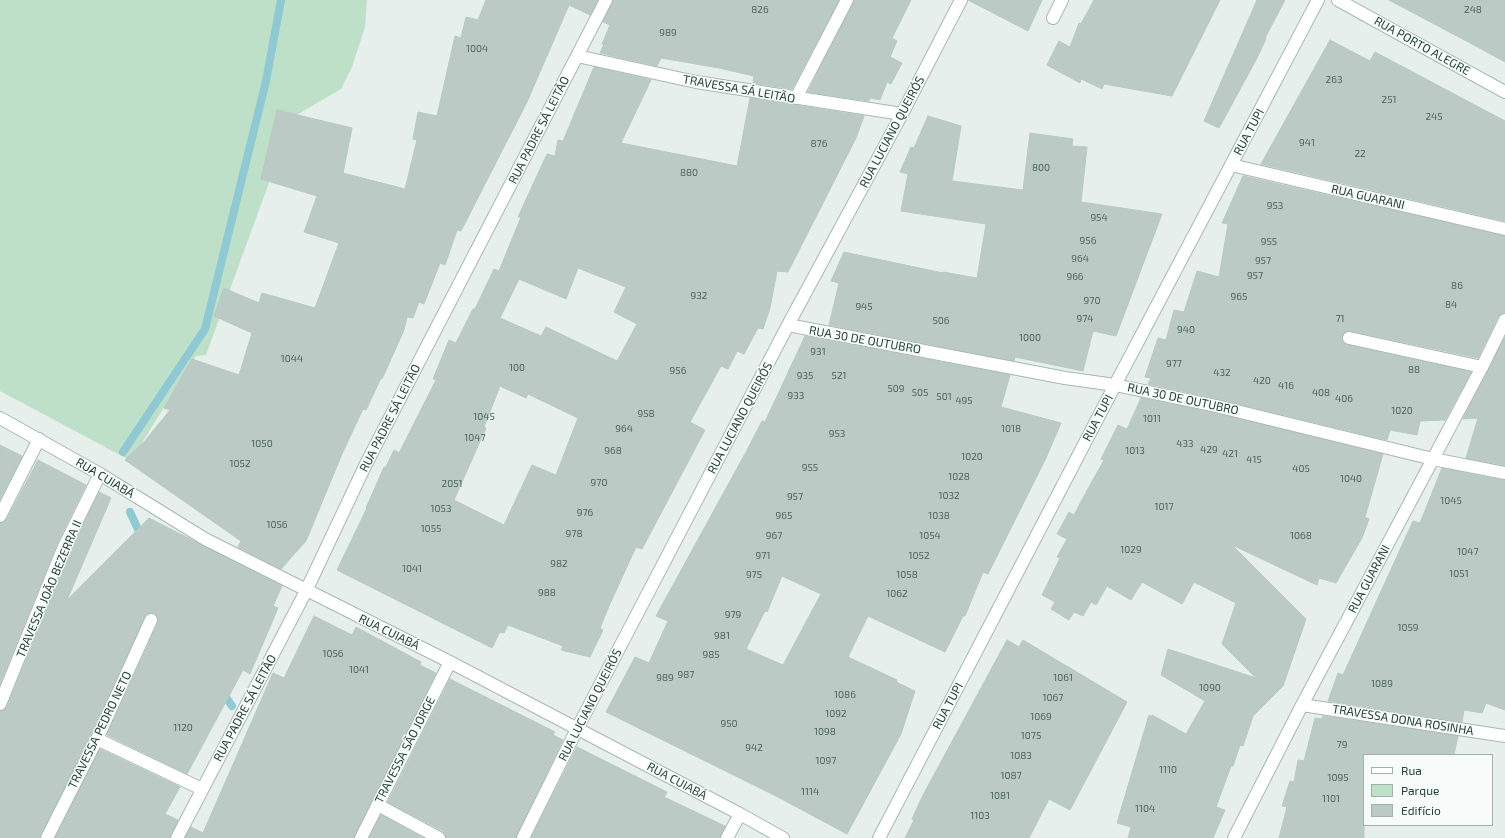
<!DOCTYPE html>
<meta charset="utf-8">
<style>
body{margin:0}
#map{position:relative;width:1505px;height:838px;overflow:hidden;background:#e6efeb;font-family:"Exo 2",sans-serif}
canvas{display:block}
.legend{position:absolute;left:1363px;top:754px;width:130px;height:72px;box-sizing:border-box;background:#f7fbf9;border:1px solid #a3b1ad;margin:0;padding:5px 7px;list-style:none;font-size:12px;color:#24423a}
.legend li{display:flex;align-items:center;gap:8px;height:20px}
.legend b{width:20px;border:1px solid #a3b1ad}
</style>
<div id="map">
<canvas width="1505" height="838"></canvas>
<ul class="legend">
<li><b style="height:5px;background:#fff"></b>Rua</li>
<li><b style="height:11px;background:#bfe0c8"></b>Parque</li>
<li><b style="height:11px;background:#bbcac4"></b>Edifício</li>
</ul>
</div>
<script>
const g = document.querySelector('canvas').getContext('2d');
g.lineJoin = 'round';
function paint(path, color) {
  g.fillStyle = color;
  g.fill(path, 'evenodd');
}
function poly(rows) {
  const path = new Path2D();
  for (const r of rows) {
    path.moveTo(r[0], r[1]);
    for (let i = 2; i < r.length; i += 2) path.lineTo(r[i], r[i + 1]);
  }
  return path;
}
function strokePath(path, color, width, dash) {
  g.strokeStyle = color;
  g.lineWidth = width;
  g.lineCap = dash ? 'butt' : 'round';
  g.setLineDash(dash || []);
  g.stroke(path);
}
function label(font, color, halo, rows, align = 'center') {
  g.font = font + ' "Exo 2",sans-serif';
  g.lineWidth = 3;
  g.setLineDash([]);
  g.textBaseline = 'middle';
  g.strokeStyle = halo;
  g.fillStyle = color;
  for (const [text, x, y, turn = 0] of rows) {
    g.save();
    g.translate(x, y);
    g.rotate((+turn || 0) * Math.PI / 180);
    g.textAlign = isNaN(turn) ? turn : align;
    if (halo) g.strokeText(text, 0, 0);
    g.fillText(text, 0, 0);
    g.restore();
  }
}
paint(poly([
 [0,0,367,0,365,27,352,67,341,89,293,117,206,355,196,356,143,441,135,463,0,391]
]), '#bfe0c8');
strokePath(poly([
 [123,452,205,329,266,81,281,0],
 [130,512,142,538],
 [221,690,232,706]
]), '#8ec9d4', 8);
const building = poly([
 [486,0,598,0,590,15,569,5,527,102,461,231,457,230,445,265,440,263,424,304,419,302,413,318,407,317,404,330,382,379,381,378,366,410,363,409,342,454,306,541,281,569,238,547,241,541,125,460,144,442,170,410,164,408,192,359,239,375,252,333,214,316,224,288,259,303,262,293,315,308,339,243,304,232,317,196,261,179,277,110,352,128,343,173,405,189,417,140,413,139,418,112,437,116,455,36,461,38,466,17,478,20,486,0],
 [613,0,839,0,792,89,753,83,754,76,719,68,661,58,657,66,600,53,604,44,602,44,610,25,603,22,613,0],
 [854,0,911,0,892,38,897,41,890,57,902,63,891,84,887,82,880,100,870,98,869,101,808,92,854,0],
 [968,0,1042,0,1028,31,968,0],
 [1094,0,1220,0,1172,96,1104,84,1102,89,1081,79,1080,83,1047,65,1059,41,1070,47,1079,23,1081,24,1094,0],
 [1257,0,1285,0,1265,38,1266,39,1256,60,1219,128,1204,121,1257,0],
 [1389,0,1505,0,1505,62,1472,44,1389,0],
 [1330,40,1370,61,1375,52,1505,121,1505,221,1261,164,1330,40],
 [594,67,651,80,621,143,737,166,750,98,864,116,856,138,788,272,777,271,770,308,763,329,758,328,744,354,737,351,728,369,721,366,690,422,705,430,642,549,636,547,609,606,600,628,603,630,590,657,561,650,563,646,508,625,504,633,500,632,492,648,337,570,367,508,366,508,384,467,386,467,394,450,399,453,436,380,433,379,449,340,456,343,473,309,475,309,494,269,499,271,521,217,518,217,547,154,555,156,558,140,563,141,594,67],
 [578,268,626,287,614,312,637,324,617,361,546,327,541,336,500,318,519,279,566,299,578,268],
 [500,386,526,398,528,394,578,418,556,475,532,465,504,525,454,500,486,428,484,427,500,386],
 [928,116,961,126,952,181,1023,190,1030,133,1073,139,1072,146,1087,147,1081,202,1162,214,1116,336,1093,331,1083,371,1015,357,1014,361,829,325,839,283,831,281,844,252,943,273,943,272,977,278,986,224,901,211,908,174,900,172,911,147,914,148,928,116],
 [1243,176,1505,236,1505,313,1501,314,1498,317,1478,358,1351,331,1346,331,1342,336,1342,341,1347,345,1471,372,1445,420,1420,421,1417,435,1390,430,1387,440,1218,399,1148,384,1151,378,1145,377,1158,338,1166,340,1174,310,1184,312,1197,271,1219,277,1228,224,1222,223,1243,176],
 [805,336,1010,375,1001,407,1061,423,1046,458,988,574,983,572,965,616,963,616,945,652,868,616,848,657,897,680,896,682,915,691,901,734,847,834,776,796,606,712,635,657,649,663,668,621,656,616,746,452,762,421,765,422,805,336],
 [782,576,821,594,783,665,746,649,765,611,767,612,782,576],
 [1505,337,1505,465,1466,458,1478,418,1463,419,1505,337],
 [1141,398,1214,413,1383,454,1365,517,1369,519,1362,538,1336,583,1319,578,1317,585,1232,545,1306,619,1283,686,1253,716,1243,746,1240,745,1233,766,1231,766,1216,807,1225,810,1213,838,1128,838,1131,827,1117,823,1149,715,1152,717,1152,715,1186,734,1205,701,1161,675,1168,649,1256,678,1222,644,1236,603,1194,582,1182,604,1142,582,1131,600,1107,586,1096,605,1091,602,1083,616,1074,612,1069,620,1051,609,1055,602,1042,595,1060,558,1057,557,1067,539,1057,534,1069,512,1074,515,1084,496,1104,460,1101,459,1118,425,1127,429,1141,398],
 [0,445,22,456,0,499,0,445],
 [38,460,86,485,56,546,0,684,0,523,4,522,7,519,38,460],
 [1442,468,1505,480,1505,710,1486,703,1482,713,1464,710,1462,722,1328,701,1338,673,1343,675,1413,521,1420,523,1442,468],
 [99,492,111,498,67,600,149,518,282,586,273,606,278,608,250,674,243,670,187,774,107,735,158,623,158,619,154,613,150,613,146,614,90,736,40,838,0,838,0,711,4,710,7,707,70,552,99,492],
 [314,616,352,635,356,627,421,662,420,665,436,673,354,838,185,838,191,827,203,833,273,673,284,678,314,616],
 [1007,640,1019,647,1023,640,1127,702,1070,810,1049,799,1029,838,905,838,914,820,912,819,923,795,1007,640],
 [450,679,555,732,553,735,563,740,516,838,446,838,443,831,388,802,450,679],
 [1323,716,1458,736,1454,755,1364,755,1364,838,1279,838,1287,807,1282,806,1290,781,1294,782,1298,760,1304,761,1315,718,1321,719,1323,716],
 [577,747,667,792,664,797,725,826,720,838,531,838,577,747],
 [100,749,180,787,165,814,178,820,170,838,55,838,100,749],
 [381,815,423,838,369,838,381,815]
]);
paint(building, '#bbcac4');
strokePath(building, '#b8c9c2', 1);
const service = poly([
 [1349,338,1482,367],
 [0,516,39,439],
 [0,704,63,549,100,474],
 [97,739,202,789],
 [47,838,97,739,151,620]
]);
const minor = poly([
 [1338,0,1505,92],
 [1053,18,1062,0],
 [577,56,696,82,902,114],
 [796,98,847,0],
 [1231,165,1505,229],
 [788,325,1065,378,1115,385,1216,406,1433,459,1505,473],
 [0,418,100,474,205,539,450,662,740,814,783,838],
 [0,695,3,697],
 [1302,705,1505,736],
 [378,805,439,838],
 [177,838,306,591,365,466,606,0],
 [361,838,450,662],
 [523,838,577,729,788,325,902,114,961,0],
 [727,838,740,814],
 [879,838,1115,385,1318,0],
 [1234,838,1302,705,1482,367,1505,320]
]);
strokePath(service, '#a8b8b2', 14);
strokePath(minor, '#a8b8b2', 14);
strokePath(service, '#fff', 12);
strokePath(minor, '#fff', 12);
label('10px', '#4a645c', null, [
 ["826",760,10],
 ["248",1473,10],
 ["989",668,33],
 ["1004",477,49],
 ["263",1334,80],
 ["251",1389,100],
 ["245",1434,117],
 ["941",1307,143],
 ["876",819,144],
 ["22",1360,154],
 ["800",1041,168],
 ["880",689,173],
 ["953",1275,206],
 ["954",1099,218],
 ["956",1088,241],
 ["955",1269,242],
 ["964",1080,259],
 ["957",1263,261],
 ["957",1255,276],
 ["966",1075,277],
 ["86",1457,286],
 ["932",699,296],
 ["965",1239,297],
 ["970",1092,301],
 ["84",1451,305],
 ["945",864,307],
 ["974",1085,319],
 ["71",1340,319],
 ["506",941,321],
 ["940",1186,330],
 ["1000",1030,338],
 ["931",818,352],
 ["1044",292,359],
 ["977",1174,364],
 ["100",517,368],
 ["88",1414,370],
 ["956",678,371],
 ["432",1222,373],
 ["935",805,376],
 ["521",839,376],
 ["420",1262,381],
 ["416",1286,386],
 ["509",896,389],
 ["505",920,393],
 ["408",1321,393],
 ["933",796,396],
 ["501",944,397],
 ["406",1344,399],
 ["495",964,401],
 ["1020",1402,411],
 ["958",646,414],
 ["1045",484,417],
 ["1011",1152,419],
 ["964",624,429],
 ["1018",1011,429],
 ["953",837,434],
 ["1047",475,438],
 ["1050",262,444],
 ["433",1185,444],
 ["429",1209,450],
 ["968",613,451],
 ["1013",1135,451],
 ["421",1230,454],
 ["1020",972,457],
 ["415",1254,460],
 ["1052",240,464],
 ["955",810,468],
 ["405",1301,469],
 ["1028",959,477],
 ["1040",1351,479],
 ["970",599,483],
 ["2051",452,484],
 ["1032",949,496],
 ["957",795,497],
 ["1045",1451,501],
 ["1017",1164,507],
 ["1053",441,509],
 ["976",585,513],
 ["965",784,516],
 ["1038",939,516],
 ["1056",277,525],
 ["1055",431,529],
 ["978",574,534],
 ["967",774,536],
 ["1054",930,536],
 ["1068",1301,536],
 ["1029",1131,550],
 ["1047",1468,552],
 ["971",763,556],
 ["1052",919,556],
 ["982",559,564],
 ["1041",412,569],
 ["1051",1459,574],
 ["975",754,575],
 ["1058",907,575],
 ["988",547,593],
 ["1062",897,594],
 ["979",733,615],
 ["1059",1408,628],
 ["981",722,636],
 ["1056",333,654],
 ["985",711,655],
 ["1041",359,670],
 ["987",686,675],
 ["989",665,678],
 ["1061",1063,678],
 ["1089",1382,684],
 ["1090",1210,688],
 ["1086",845,695],
 ["1067",1053,698],
 ["1092",836,714],
 ["1069",1041,717],
 ["950",729,724],
 ["1120",183,728],
 ["1098",825,732],
 ["1075",1031,736],
 ["79",1342,745],
 ["942",754,748],
 ["1083",1021,756],
 ["1097",826,761],
 ["1110",1168,770],
 ["1087",1011,776],
 ["1095",1338,778],
 ["1114",810,792],
 ["1081",1000,796],
 ["1101",1331,799],
 ["1104",1145,809],
 ["1103",980,816]
]);
label('12px', '#24423a', '#f7fbf9', [
 ["RUA PORTO ALEGRE",1422,46,29],
 ["TRAVESSA SÁ LEITÃO",739,89,10],
 ["RUA PADRE SÁ LEITÃO",539,130,-63],
 ["RUA LUCIANO QUEIRÓS",892,132,-62],
 ["RUA TUPI",1249,132,-62],
 ["RUA GUARANI",1368,197,13],
 ["RUA 30 DE OUTUBRO",865,340,10],
 ["RUA 30 DE OUTUBRO",1183,399,12],
 ["RUA PADRE SÁ LEITÃO",390,418,-63],
 ["RUA LUCIANO QUEIRÓS",740,418,-62],
 ["RUA TUPI",1098,418,-62],
 ["RUA CUIABÁ",105,478,31],
 ["RUA GUARANI",1369,579,-62],
 ["TRAVESSA JOÃO BEZERRA II",49,589,-67],
 ["RUA CUIABÁ",389,632,26],
 ["RUA LUCIANO QUEIRÓS",590,705,-63],
 ["RUA TUPI",948,706,-62],
 ["RUA PADRE SÁ LEITÃO",245,708,-62],
 ["TRAVESSA DONA ROSINHA",1403,720,9],
 ["TRAVESSA PEDRO NETO",100,730,-64],
 ["TRAVESSA SÃO JORGE",405,750,-63],
 ["RUA CUIABÁ",677,781,28]
]);
</script>
